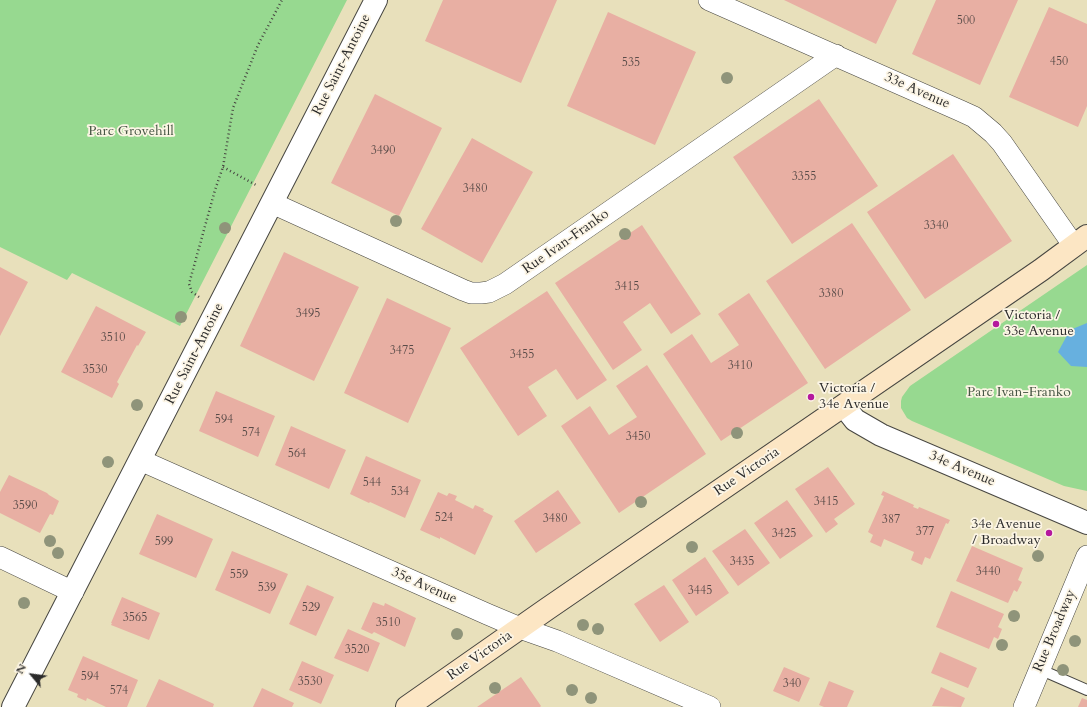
<!DOCTYPE html>
<style>
body{margin:0}
#map{position:relative;width:1087px;height:707px;overflow:hidden;background:#e8e0bb;font-family:Cardo,serif}
canvas{display:block}
.north{position:absolute;left:12px;top:655px;width:40px;height:40px;-webkit-text-stroke:3px #fcf5e5;paint-order:stroke;rotate:299deg;font-size:11px;font-weight:700;line-height:16px;text-align:center;color:#2b2b2b}
.north::after{content:'';display:block;margin:auto;width:14px;height:18px;background:#2b2b2b;clip-path:polygon(50% 0,100% 100%,50% 72%,0 100%)}
</style>
<div id="map">
<canvas width="1087" height="707"></canvas>
<div class="north">N</div>
</div>
<script>
const g = document.querySelector('canvas').getContext('2d');
g.lineJoin = 'round';
function paint(path, color) {
  g.fillStyle = color;
  g.fill(path, 'evenodd');
}
function poly(rows) {
  const path = new Path2D();
  for (const r of rows) {
    path.moveTo(r[0], r[1]);
    for (let i = 2; i < r.length; i += 2) path.lineTo(r[i], r[i + 1]);
  }
  return path;
}
function strokePath(path, color, width, dash) {
  g.strokeStyle = color;
  g.lineWidth = width;
  g.lineCap = dash ? 'butt' : 'round';
  g.setLineDash(dash || []);
  g.stroke(path);
}
function label(font, color, halo, rows, align = 'center') {
  g.font = font + ' Cardo,serif';
  g.lineWidth = 3.5;
  g.setLineDash([]);
  g.textBaseline = 'middle';
  g.strokeStyle = halo;
  g.fillStyle = color;
  for (const [text, x, y, turn = 0] of rows) {
    g.save();
    g.translate(x, y);
    g.rotate((+turn || 0) * Math.PI / 180);
    g.textAlign = isNaN(turn) ? turn : align;
    if (halo) g.strokeText(text, 0, 0);
    g.fillText(text, 0, 0);
    g.restore();
  }
}
paint(poly([
 [0,0,347,0,180,326,72,273,67,280,0,247],
 [1087,265,1087,491,1064,486,912,421,907,418,901,408,901,401,902,397,910,386]
]), '#97d990');
paint(poly([
 [1087,323,1087,367,1071,366,1058,352,1070,330]
]), '#67b0df');
paint(poly([
 [443,0,557,0,521,83,425,41],
 [784,0,897,0,876,44],
 [936,0,1018,0,980,85,912,54],
 [1049,7,1087,24,1087,106,1078,127,1009,97],
 [608,12,696,52,655,145,567,106],
 [375,94,442,128,399,216,331,183],
 [819,99,878,186,792,244,733,157],
 [472,138,533,172,482,263,421,229],
 [953,154,1012,241,925,299,867,212],
 [852,223,911,310,825,369,766,281],
 [642,225,701,314,671,334,650,303,623,322,642,350,613,370,555,283],
 [284,252,359,287,314,381,240,346],
 [0,267,28,282,0,336],
 [547,291,607,380,577,400,556,369,528,387,547,416,518,436,460,348],
 [749,293,808,383,721,441,663,354,692,334,711,363,739,345,718,314],
 [387,298,451,328,408,423,344,393],
 [96,306,146,332,138,346,137,345,117,382,119,384,112,398,61,372],
 [647,365,706,454,619,513,561,426,590,406,609,435,637,417,616,386],
 [216,391,275,416,258,457,199,431],
 [291,426,346,450,329,489,275,465],
 [366,456,421,480,405,518,370,502,369,503,350,494],
 [828,467,855,504,834,519,838,524,826,533,795,489],
 [9,475,47,493,49,495,59,501,53,515,50,514,40,533,0,513,0,492],
 [558,490,581,523,536,553,514,521],
 [883,491,914,505,913,507,918,509,919,507,950,520,948,524,946,523,930,559,925,557,922,565,911,560,914,552,884,539,881,547,870,542,873,535,868,532,884,496,881,495],
 [438,492,447,496,449,493,457,496,455,500,473,509,475,505,484,509,483,511,493,516,475,555,440,537,440,539,420,530],
 [787,500,813,536,780,559,754,523],
 [157,514,213,539,196,578,139,554],
 [745,529,770,563,738,586,712,551],
 [972,546,1023,568,1018,580,1022,582,1017,592,1014,590,1008,603,956,581],
 [232,551,288,574,270,614,215,590],
 [705,557,729,593,696,616,672,580],
 [307,585,334,597,316,636,289,624],
 [664,585,689,622,660,642,634,604],
 [951,591,1004,614,998,627,1002,629,998,639,994,637,989,649,936,627],
 [122,597,160,613,149,640,111,625,112,623,111,623],
 [373,602,384,606,385,603,416,618,405,647,374,632,372,634,361,629],
 [348,629,380,643,368,672,334,658],
 [940,652,977,668,968,688,931,673],
 [83,656,138,680,127,707,106,707,87,698,86,701,77,697,78,694,68,690],
 [302,661,334,675,321,704,289,690],
 [784,667,810,678,799,702,773,691],
 [521,677,541,706,540,707,477,707],
 [159,679,214,704,213,707,146,707],
 [829,681,854,691,847,707,824,707,819,705],
 [941,687,965,698,961,707,932,706],
 [262,688,294,703,292,707,253,707],
 [1082,698,1087,700,1087,707,1078,707]
]), '#e8afa3');
const service = poly([
 [1039,669,1087,690]
]);
const minor = poly([
 [709,0,961,111,974,117,993,133,1002,143,1074,246],
 [272,203,463,290,471,293,481,293,489,292,505,284,836,55],
 [140,460,487,614,520,628,557,641,710,707],
 [0,557,73,592],
 [1024,707,1087,556]
]);
const tertiary = poly([
 [844,406,855,420,881,435,1087,523],
 [13,707,376,0]
]);
const secondary = poly([
 [407,707,547,609,1041,270,1087,236]
]);
strokePath(service, '#474641', 12);
strokePath(minor, '#474641', 22);
strokePath(tertiary, '#474641', 24);
strokePath(secondary, '#474641', 24);
strokePath(poly([
 [223,167,256,185],
 [199,297,192,292,189,284,215,190,223,167,233,108,258,45,282,0]
]), '#474641', 2.5, [1, 3]);
strokePath(service, '#fff', 10);
strokePath(minor, '#fff', 21);
strokePath(tertiary, '#fff', 22);
strokePath(secondary, '#fce6c4', 22);
g.fillStyle = '#8f947a';
for (const [x, y] of [
 [727,78],
 [396,221],
 [225,228],
 [625,234],
 [181,317],
 [137,405],
 [737,433],
 [108,462],
 [641,502],
 [50,541],
 [692,547],
 [58,553],
 [1038,556],
 [24,603],
 [1014,616],
 [583,625],
 [598,629],
 [457,634],
 [1075,641],
 [1002,645],
 [1063,670],
 [495,688],
 [572,690],
 [591,698]
]) {
  g.beginPath();
  g.arc(x, y, 6, 0, 2 * Math.PI);
  g.fill();
}
for (const [x, y, r, color] of [
 [996,324,4,"#b5179e"],
 [811,397,4,"#b5179e"],
 [1049,533,4,"#b5179e"]
]) {
  const dot = new Path2D();
  dot.arc(x, y, r, 0, 2 * Math.PI);
  g.fillStyle = color;
  g.fill(dot);
  strokePath(dot, '#fcf5e5', 1.5);
}
label('12px', '#5a4c49', null, [
 ["500",966,21],
 ["450",1059,62],
 ["535",631,63],
 ["3490",383,151],
 ["3355",804,177],
 ["3480",475,189],
 ["3340",936,226],
 ["3415",627,287],
 ["3380",831,294],
 ["3495",308,314],
 ["3510",113,338],
 ["3475",402,351],
 ["3455",522,355],
 ["3410",740,366],
 ["3530",95,370],
 ["594",224,420],
 ["574",251,433],
 ["3450",638,437],
 ["564",297,454],
 ["544",372,483],
 ["534",400,492],
 ["3415",826,502],
 ["3590",25,506],
 ["524",444,518],
 ["3480",555,519],
 ["387",891,520],
 ["377",925,532],
 ["3425",784,534],
 ["599",164,542],
 ["3435",742,562],
 ["3440",988,572],
 ["559",239,575],
 ["539",267,588],
 ["3445",700,591],
 ["529",311,608],
 ["3565",135,618],
 ["3510",388,623],
 ["3520",357,650],
 ["594",90,677],
 ["3530",310,682],
 ["340",792,684],
 ["574",119,691]
]);
label('14px', '#2b2b2b', '#fcf5e5', [
 ["Rue Saint-Antoine",342,65,-63],
 ["33e Avenue",917,91,24],
 ["Rue Ivan-Franko",566,242,-35],
 ["Rue Saint-Antoine",195,354,-63],
 ["34e Avenue",962,469,23],
 ["Rue Victoria",747,472,-34],
 ["35e Avenue",424,586,24],
 ["Rue Broadway",1055,631,-67],
 ["Rue Victoria",480,656,-35]
]);
label('14px', '#465644', '#fcf5e5', [
 ["Parc Grovehill",131,132],
 ["Parc Ivan-Franko",1019,393]
]);
label('14px', '#2b2b2b', '#fcf5e5', [
 ["Victoria /",1004,316],
 ["33e Avenue",1004,332],
 ["Victoria /",819,389],
 ["34e Avenue",819,405],
 ["34e Avenue",1041,525,"right"],
 ["/ Broadway",1041,541,"right"]
], 'left');
</script>
